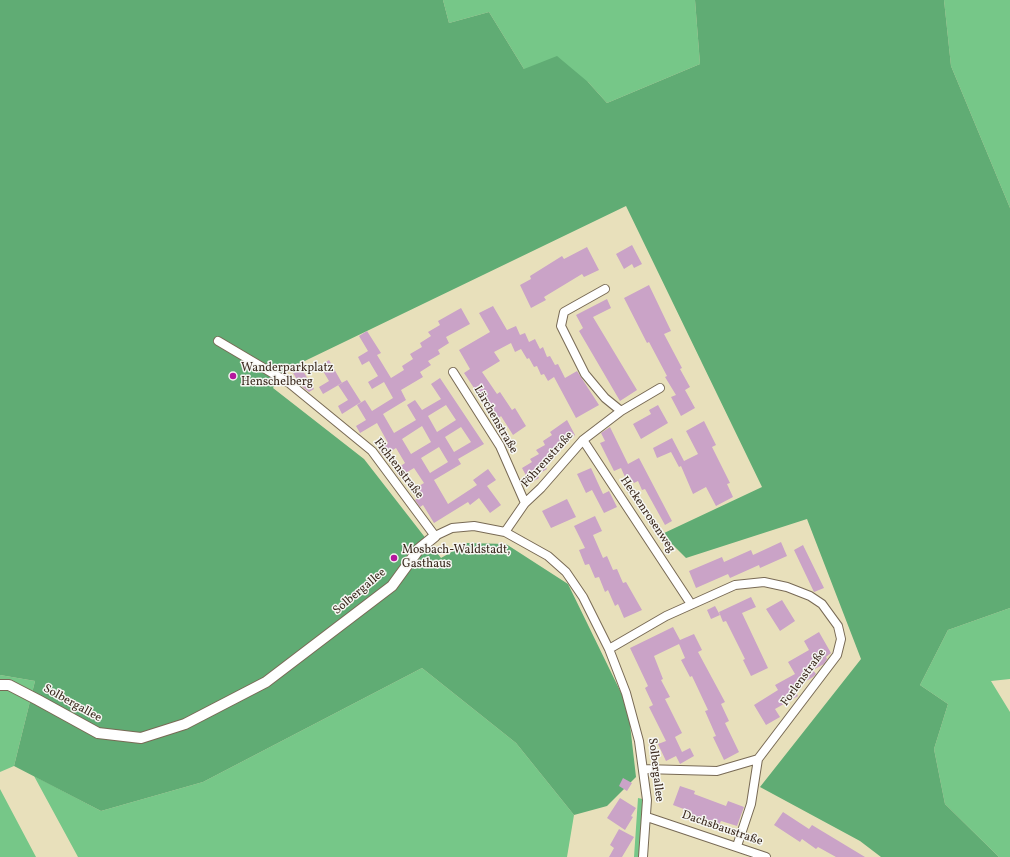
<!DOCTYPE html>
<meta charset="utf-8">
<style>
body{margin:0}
canvas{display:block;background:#e8e0bb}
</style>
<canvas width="1010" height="857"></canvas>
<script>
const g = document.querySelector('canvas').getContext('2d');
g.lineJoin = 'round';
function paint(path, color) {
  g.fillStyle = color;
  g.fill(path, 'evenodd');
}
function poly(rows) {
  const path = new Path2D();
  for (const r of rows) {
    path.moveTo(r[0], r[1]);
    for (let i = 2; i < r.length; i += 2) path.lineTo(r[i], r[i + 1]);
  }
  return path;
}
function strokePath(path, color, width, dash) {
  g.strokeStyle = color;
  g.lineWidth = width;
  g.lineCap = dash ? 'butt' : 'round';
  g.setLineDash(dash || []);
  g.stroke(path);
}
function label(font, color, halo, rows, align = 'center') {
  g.font = font + ' Vollkorn,serif';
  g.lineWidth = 3;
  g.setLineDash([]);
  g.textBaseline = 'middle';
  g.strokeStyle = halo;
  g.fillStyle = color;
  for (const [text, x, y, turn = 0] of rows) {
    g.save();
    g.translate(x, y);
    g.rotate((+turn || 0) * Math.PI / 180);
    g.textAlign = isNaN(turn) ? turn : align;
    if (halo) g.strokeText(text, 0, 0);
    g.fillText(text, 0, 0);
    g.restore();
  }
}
paint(poly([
 [443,0,695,0,700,64,607,103,588,82,524,69,489,12,449,23],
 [944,0,1010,0,1010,208,951,66],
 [1010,608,1010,679,991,681,1010,712,1010,857,999,857,945,804,934,749,948,704,920,685,948,630],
 [422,668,516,743,574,815,567,857,78,857,34,776,101,811,203,782],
 [0,675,35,681,14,766,0,772],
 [0,789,36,857,0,857],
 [638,798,647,800,643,857,634,857]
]), '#76c788');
paint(poly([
 [0,0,443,0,449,23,489,12,524,69,557,56,588,82,607,103,700,64,695,0,944,0,951,66,1010,208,1010,608,948,630,920,685,948,704,934,749,945,804,999,857,881,857,860,841,760,787,861,659,807,519,686,558,662,534,762,487,626,206,284,371,273,388,364,459,441,558,467,543,506,544,568,584,628,707,636,777,607,806,574,815,516,743,422,668,203,782,101,811,14,766,35,681,0,675]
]), '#60ac74');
paint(poly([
 [632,245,642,264,634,268,632,264,624,269,616,254],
 [587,247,599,270,584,277,582,274,544,297,546,300,531,308,520,285,531,279,530,276,562,256,564,259],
 [649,285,671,331,664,334,682,368,680,369,690,387,685,390,695,408,681,416,671,397,676,395,665,377,667,376,649,342,647,343,624,298],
 [607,299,611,308,593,317,637,390,620,401,579,331,583,328,576,315],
 [493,306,507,330,516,326,520,335,525,333,529,342,535,339,540,349,543,347,547,357,550,356,555,365,558,364,565,378,577,371,599,405,576,418,554,377,548,381,544,374,541,375,537,366,534,367,529,358,527,359,521,349,515,352,511,343,494,352,500,361,482,372,497,394,500,392,512,410,515,408,526,426,513,435,501,416,499,418,487,400,484,403,464,373,470,369,459,350,490,332,479,313],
 [461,308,470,324,446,337,449,343,438,350,440,354,428,361,431,365,420,372,423,377,401,390,406,400,383,414,394,433,416,420,407,405,415,400,422,410,441,399,431,384,440,378,484,444,458,459,461,464,434,480,448,504,477,485,473,480,488,469,496,480,487,486,501,505,490,513,479,498,470,505,468,502,434,523,423,505,420,507,415,500,419,497,414,489,424,483,414,468,399,477,395,470,405,463,396,448,383,456,378,449,388,443,377,423,360,433,356,426,366,420,357,405,365,400,372,411,393,398,384,382,372,389,368,382,378,376,369,361,362,365,358,357,368,351,359,336,367,331,381,353,377,355,391,378,404,370,402,366,413,359,410,354,422,347,420,343,431,336,428,332,440,325,438,321],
 [446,405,456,420,437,432,428,416],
 [422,426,431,442,411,454,402,439],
 [461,427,471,442,454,452,445,437],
 [439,447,448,462,430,473,421,458],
 [329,360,342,383,323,394,319,387,329,381,320,366],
 [300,366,314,389,309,392,300,385,292,371],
 [347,380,361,402,342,414,338,406,348,400,338,385],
 [658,405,668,423,641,439,633,424,651,414,649,410],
 [567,420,575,435,558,447,560,451,551,456,553,460,544,465,547,469,537,475,539,478,530,483,522,468,532,462,530,459,539,454,536,450,545,445,543,441,552,435,550,432],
 [704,421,716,445,712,447,730,483,727,484,733,497,716,506,706,487,693,494,681,466,679,467,671,452,657,458,653,448,672,438,684,461,698,454,686,431],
 [610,427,628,464,639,458,672,521,665,525,645,489,642,490,638,481,634,483,629,475,625,477,621,468,614,471,600,443,605,441,601,433],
 [591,468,603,494,609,491,617,507,604,513,592,490,586,493,577,474],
 [567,499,576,517,551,528,542,511],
 [595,516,602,531,593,535,603,558,607,556,613,570,617,569,623,583,626,582,642,610,624,618,618,604,615,606,608,590,605,592,599,577,595,578,589,564,585,565,579,550,585,548,574,526],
 [781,542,787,556,760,568,759,565,730,578,728,574,696,588,689,571,722,557,724,562,751,550,753,555],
 [803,545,824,588,814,592,794,550],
 [751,597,756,607,742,613,768,668,751,676,743,660,745,659,726,621,723,622,719,612],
 [782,600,795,621,780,631,766,609],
 [715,606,720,615,711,619,707,610],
 [673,627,680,640,694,634,702,650,698,652,725,702,721,704,729,721,725,723,739,752,724,760,713,737,716,736,705,711,708,710,692,676,690,677,681,660,685,658,679,644,654,656,663,679,661,680,670,697,665,699,682,733,675,737,682,752,690,748,694,756,680,764,676,756,666,761,658,744,666,741,649,707,653,705,645,688,648,686,630,648],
 [819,632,831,653,826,657,827,659,824,664,813,670,816,674,813,677,794,688,798,696,775,709,780,717,766,725,754,705,778,690,775,685,795,674,788,662,809,650,804,641],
 [623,778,632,783,627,791,619,786],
 [680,786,695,791,694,794,726,806,728,801,744,807,737,826,721,821,719,825,688,814,689,811,673,805],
 [620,798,636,808,631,816,633,817,625,830,607,818],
 [783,812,809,829,812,825,865,857,836,857,818,847,816,849,802,839,800,842,774,825],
 [619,829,634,837,622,857,609,857,614,848,610,845]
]), '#caa3c7');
const minor = poly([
 [605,289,564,312,561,326,585,374,605,398,621,411],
 [218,341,289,383,372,451,435,536,452,528,474,526,505,532,548,556,566,572,583,597,609,649,626,693,639,741,647,800,643,857],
 [453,372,500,446,525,503],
 [583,440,691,604],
 [505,532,525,503,541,488,583,440,621,411,660,388],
 [609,649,666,616,735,585,764,582,787,587,810,596,822,604,838,626,841,639,837,655,758,759,717,771,643,769],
 [647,817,766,857],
 [737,846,751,804,758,759]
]);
const tertiary = poly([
 [0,685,9,685,38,700,98,733,141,738,185,724,266,682,392,586,419,549,435,536]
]);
strokePath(minor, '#786a55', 10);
strokePath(tertiary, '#786a55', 12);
strokePath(minor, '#fff', 8);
strokePath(tertiary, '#fff', 10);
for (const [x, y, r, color] of [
 [233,376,4,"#b5179e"],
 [394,558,4,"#b5179e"]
]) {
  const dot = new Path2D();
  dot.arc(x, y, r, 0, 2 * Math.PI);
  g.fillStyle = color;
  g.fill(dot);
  strokePath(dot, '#f6f6f2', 1.5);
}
label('12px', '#3b2a1e', '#f6f6f2', [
 ["Wanderparkplatz",241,369],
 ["Henschelberg",241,383],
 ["Mosbach-Waldstadt,",402,551],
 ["Gasthaus",402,565]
], 'left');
label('12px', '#3b2a1e', '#f6f6f2', [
 ["Lärchenstraße",495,420,60],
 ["Föhrenstraße",548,460,-48],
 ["Fichtenstraße",398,469,52],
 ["Heckenrosenweg",647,515,56],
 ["Solbergallee",360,592,-40],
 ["Forlenstraße",804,678,-54],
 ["Solbergallee",72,704,29],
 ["Solbergallee",655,770,83],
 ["Dachsbaustraße",722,829,19]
]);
</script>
